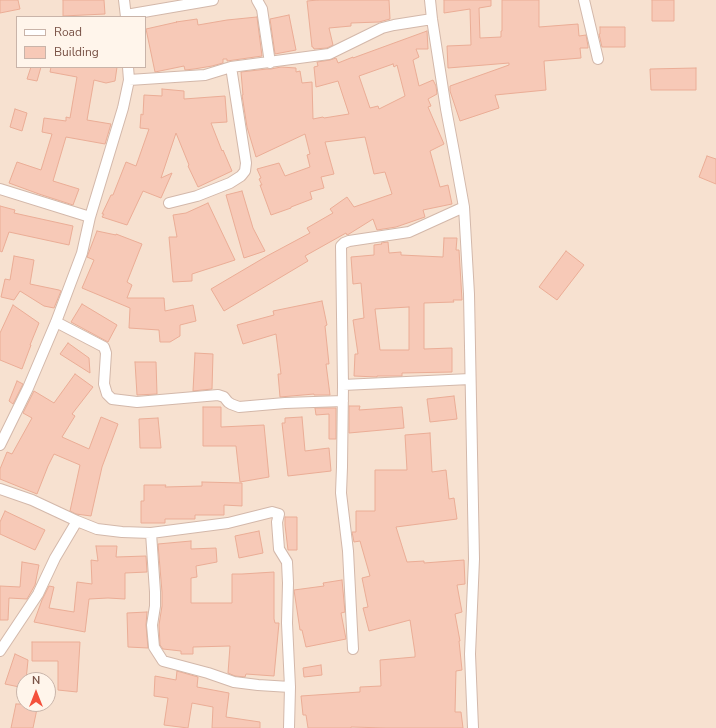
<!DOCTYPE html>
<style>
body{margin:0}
#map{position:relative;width:716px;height:728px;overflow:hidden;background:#fef0e2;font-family:"Nunito Sans",sans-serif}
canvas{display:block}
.legend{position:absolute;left:16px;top:16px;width:130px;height:52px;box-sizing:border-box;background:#fff5eb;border:1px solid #c9b4a9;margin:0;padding:5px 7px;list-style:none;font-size:12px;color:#795246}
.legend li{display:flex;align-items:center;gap:8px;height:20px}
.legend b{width:20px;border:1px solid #c9b4a9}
.north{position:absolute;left:16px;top:672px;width:40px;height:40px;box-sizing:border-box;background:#fff5eb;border:1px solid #c9b4a9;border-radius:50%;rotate:0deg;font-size:11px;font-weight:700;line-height:16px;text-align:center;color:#795246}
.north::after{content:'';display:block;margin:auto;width:14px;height:18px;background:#f4503b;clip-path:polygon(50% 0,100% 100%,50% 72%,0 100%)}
</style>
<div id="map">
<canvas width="716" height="728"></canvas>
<ul class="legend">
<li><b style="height:5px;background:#fff"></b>Road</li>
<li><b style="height:11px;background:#f7c9b7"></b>Building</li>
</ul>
<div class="north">N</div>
</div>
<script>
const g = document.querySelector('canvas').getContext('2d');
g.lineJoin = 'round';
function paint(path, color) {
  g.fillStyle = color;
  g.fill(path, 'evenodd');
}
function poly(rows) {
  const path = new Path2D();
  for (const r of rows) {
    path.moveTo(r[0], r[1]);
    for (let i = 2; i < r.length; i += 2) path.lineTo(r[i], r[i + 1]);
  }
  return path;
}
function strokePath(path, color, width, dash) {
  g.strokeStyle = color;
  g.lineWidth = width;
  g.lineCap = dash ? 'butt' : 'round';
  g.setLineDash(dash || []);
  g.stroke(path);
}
paint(poly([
 [0,0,716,0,716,728,0,728],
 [17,17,145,17,145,67,17,67],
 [24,680,48,680,48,704,24,704]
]), '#f7e1d0');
const building = poly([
 [0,0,18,0,20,9,0,13,0,0],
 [63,0,104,0,105,14,63,16,63,0],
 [318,0,389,0,390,19,379,22,351,23,351,26,329,28,333,45,327,48,314,49,313,47,312,47,307,1,318,0],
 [444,0,491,0,491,6,479,8,480,38,501,37,501,31,502,31,502,0,539,0,539,27,578,24,579,36,586,35,588,46,588,48,580,48,581,58,544,61,546,90,495,95,499,108,460,121,450,91,450,86,509,65,509,63,448,68,447,46,471,45,470,9,444,13,444,0],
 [652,0,674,0,674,21,652,21,652,0],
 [289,15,296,50,275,54,270,19,289,15],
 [257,17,262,56,227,61,227,59,223,59,223,63,212,66,194,69,185,70,184,66,155,72,146,29,177,22,176,22,197,19,198,25,227,20,257,17],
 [600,27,625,27,625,47,602,47,599,34,600,34,600,27],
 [427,31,428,49,416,49,419,57,413,60,419,86,433,80,436,86,437,94,428,99,431,106,428,107,444,144,430,151,440,187,448,185,452,204,423,210,425,217,396,227,377,230,373,219,349,234,347,235,346,233,305,256,308,261,224,311,211,289,267,256,310,233,307,228,333,213,330,209,347,197,354,207,392,194,385,172,374,174,365,137,325,142,334,174,321,177,324,188,310,192,312,199,291,207,291,208,271,215,260,185,262,185,259,179,261,178,257,169,279,163,285,176,310,167,307,155,310,154,305,134,256,157,247,127,242,95,243,95,241,72,267,69,271,69,281,67,296,68,296,72,300,71,302,83,312,82,313,119,323,117,324,118,349,114,338,81,316,87,314,67,318,66,317,62,330,60,336,58,338,63,353,57,353,58,427,31],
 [393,64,394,67,397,65,405,96,379,109,378,106,370,108,359,76,393,64],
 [31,67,41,67,37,81,27,79,31,67],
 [51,67,117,67,115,81,106,83,94,80,87,120,111,124,105,144,66,137,53,181,79,189,73,205,39,194,9,183,17,162,41,170,52,134,42,132,44,118,66,121,66,117,70,118,77,77,50,72,51,67],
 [696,68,696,90,651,90,650,69,696,68],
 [162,89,184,91,184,99,225,96,227,122,211,123,222,151,223,150,232,171,198,187,188,166,189,165,176,133,161,178,172,173,161,198,143,191,127,225,102,217,104,214,102,214,111,195,113,195,126,162,136,166,149,129,140,128,141,114,143,115,144,95,162,96,162,89],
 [15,109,27,113,22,131,10,127,15,109],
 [707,156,716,159,716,184,699,177,707,156],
 [242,191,253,228,265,251,244,258,226,195,242,191],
 [208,203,235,260,192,274,192,281,173,282,169,237,177,237,173,215,186,213,208,203],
 [0,206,15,210,14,213,73,226,69,245,9,232,2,252,0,251,0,206],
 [97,231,116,235,116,234,142,244,127,282,132,285,127,298,164,298,165,311,193,305,196,321,180,325,180,336,170,342,160,342,159,330,129,328,130,308,82,288,94,260,87,257,97,231],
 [444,238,457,238,456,250,459,250,462,300,453,300,454,302,424,303,424,349,452,348,452,372,402,373,402,376,377,376,377,377,354,376,355,354,358,354,353,320,364,318,361,283,353,284,351,257,374,255,374,245,382,244,381,243,388,242,389,253,401,252,401,255,443,257,444,238],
 [409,307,409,350,380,350,375,309,409,307],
 [566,251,584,265,557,300,539,287,566,251],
 [14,256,34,260,30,284,59,290,61,291,54,308,44,306,20,291,14,300,1,297,5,279,10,280,14,256],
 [322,301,327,325,325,326,329,364,326,364,330,395,314,395,314,394,280,397,278,374,281,374,276,334,243,344,237,325,274,315,273,311,322,301],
 [82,304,117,325,108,342,71,322,82,304],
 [13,305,39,323,30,345,31,345,22,369,0,360,0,333,13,305],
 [68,343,89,358,90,373,60,354,68,343],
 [195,353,213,354,212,389,193,391,195,353],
 [135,362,156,362,157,394,137,395,135,362],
 [75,374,93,387,72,414,75,416,62,437,89,449,101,417,118,424,102,467,91,516,76,514,70,511,80,465,54,454,48,466,37,494,0,479,0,469,7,452,12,454,32,418,23,413,34,391,54,403,75,374],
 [17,381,23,384,13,404,9,401,17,381],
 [454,396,457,419,430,422,427,399,454,396],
 [349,406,360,406,359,410,402,407,404,428,349,433,349,406],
 [203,407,221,407,221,427,264,425,269,477,240,482,236,446,203,446,203,407],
 [315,408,336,408,336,439,329,439,329,414,316,415,315,408],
 [302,417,305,451,329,448,331,471,288,476,282,423,285,423,285,418,302,417],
 [158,418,161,448,140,448,139,419,158,418],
 [430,433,432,472,446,470,449,499,454,498,457,519,396,527,407,562,424,561,424,563,464,560,465,584,457,585,462,612,455,614,460,641,459,641,462,670,456,671,455,712,461,712,463,728,386,728,351,727,351,728,308,728,306,715,303,715,301,696,360,692,360,687,381,686,380,660,415,657,415,653,410,620,369,631,363,608,368,607,362,578,370,576,360,541,354,542,352,532,356,532,356,511,375,511,375,470,407,470,405,435,430,433],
 [202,482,242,483,242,506,224,505,224,515,195,515,195,519,165,519,165,523,141,523,141,501,144,501,144,485,166,485,165,487,202,486,202,482],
 [5,511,45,530,35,550,0,534,0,522,5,511],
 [285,517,297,517,297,550,288,550,285,525,285,517],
 [259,531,263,553,239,558,235,536,259,531],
 [191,541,191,549,216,548,217,562,196,566,197,577,191,578,191,603,232,603,232,574,242,574,274,572,274,619,275,623,279,623,274,676,246,674,245,677,235,676,228,673,230,646,193,647,193,654,181,654,181,651,163,649,160,645,159,625,162,606,162,592,158,544,191,541],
 [96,546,117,546,116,557,146,556,147,572,125,573,125,599,108,598,89,599,85,632,34,622,42,600,49,586,54,587,49,608,74,612,77,582,92,584,91,560,98,561,96,546],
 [22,562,39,565,35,585,27,599,9,598,8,620,0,620,0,586,20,587,22,562],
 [342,580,345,612,341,613,346,639,306,647,302,630,300,630,294,590,324,586,323,583,342,580],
 [147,612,146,625,148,648,128,647,127,613,147,612],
 [32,642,80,642,77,692,58,690,58,661,32,661,32,642],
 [15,654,28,660,26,680,24,680,24,688,5,684,15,654],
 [321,665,322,675,304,677,303,668,321,665],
 [177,671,198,677,197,687,229,693,226,717,260,722,260,728,212,728,213,707,192,703,188,728,164,725,168,698,154,696,155,676,176,680,177,671],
 [16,704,38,704,33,728,11,728,16,704]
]);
paint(building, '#f7c9b7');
strokePath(building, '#ebad96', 1);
const street = poly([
 [124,0,126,17],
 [257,0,262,9,270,63],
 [430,0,432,19,446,109,455,157,464,207,469,294,474,559,470,654,473,728],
 [584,0,598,59],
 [126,15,213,0],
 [129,80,205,75,231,67,329,54,382,28,394,25,432,19],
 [0,189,90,217],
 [169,203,197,196,230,183,241,176,245,171,246,163,231,67],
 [56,322,104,347,106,353,104,384,107,394,112,399,137,402,218,395,224,397,228,402,231,404,239,407,285,403,343,401],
 [343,385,470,379],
 [0,445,28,388,56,322,82,253,90,217,123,108,129,80,128,67],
 [0,489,32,500,77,521,97,529,122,532,151,533,228,523,272,512,279,514,277,522,279,549,287,562,288,583,287,623,290,687,289,728],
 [151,533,155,592,155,606,152,625,154,647,163,661,208,673,234,682,258,685,290,687],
 [353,649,348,551,341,493,342,467,343,385,341,246,344,243,349,241,409,232,464,207],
 [0,651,38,594,55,558,77,521]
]);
strokePath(street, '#d3b8aa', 12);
strokePath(street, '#fff', 10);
</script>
